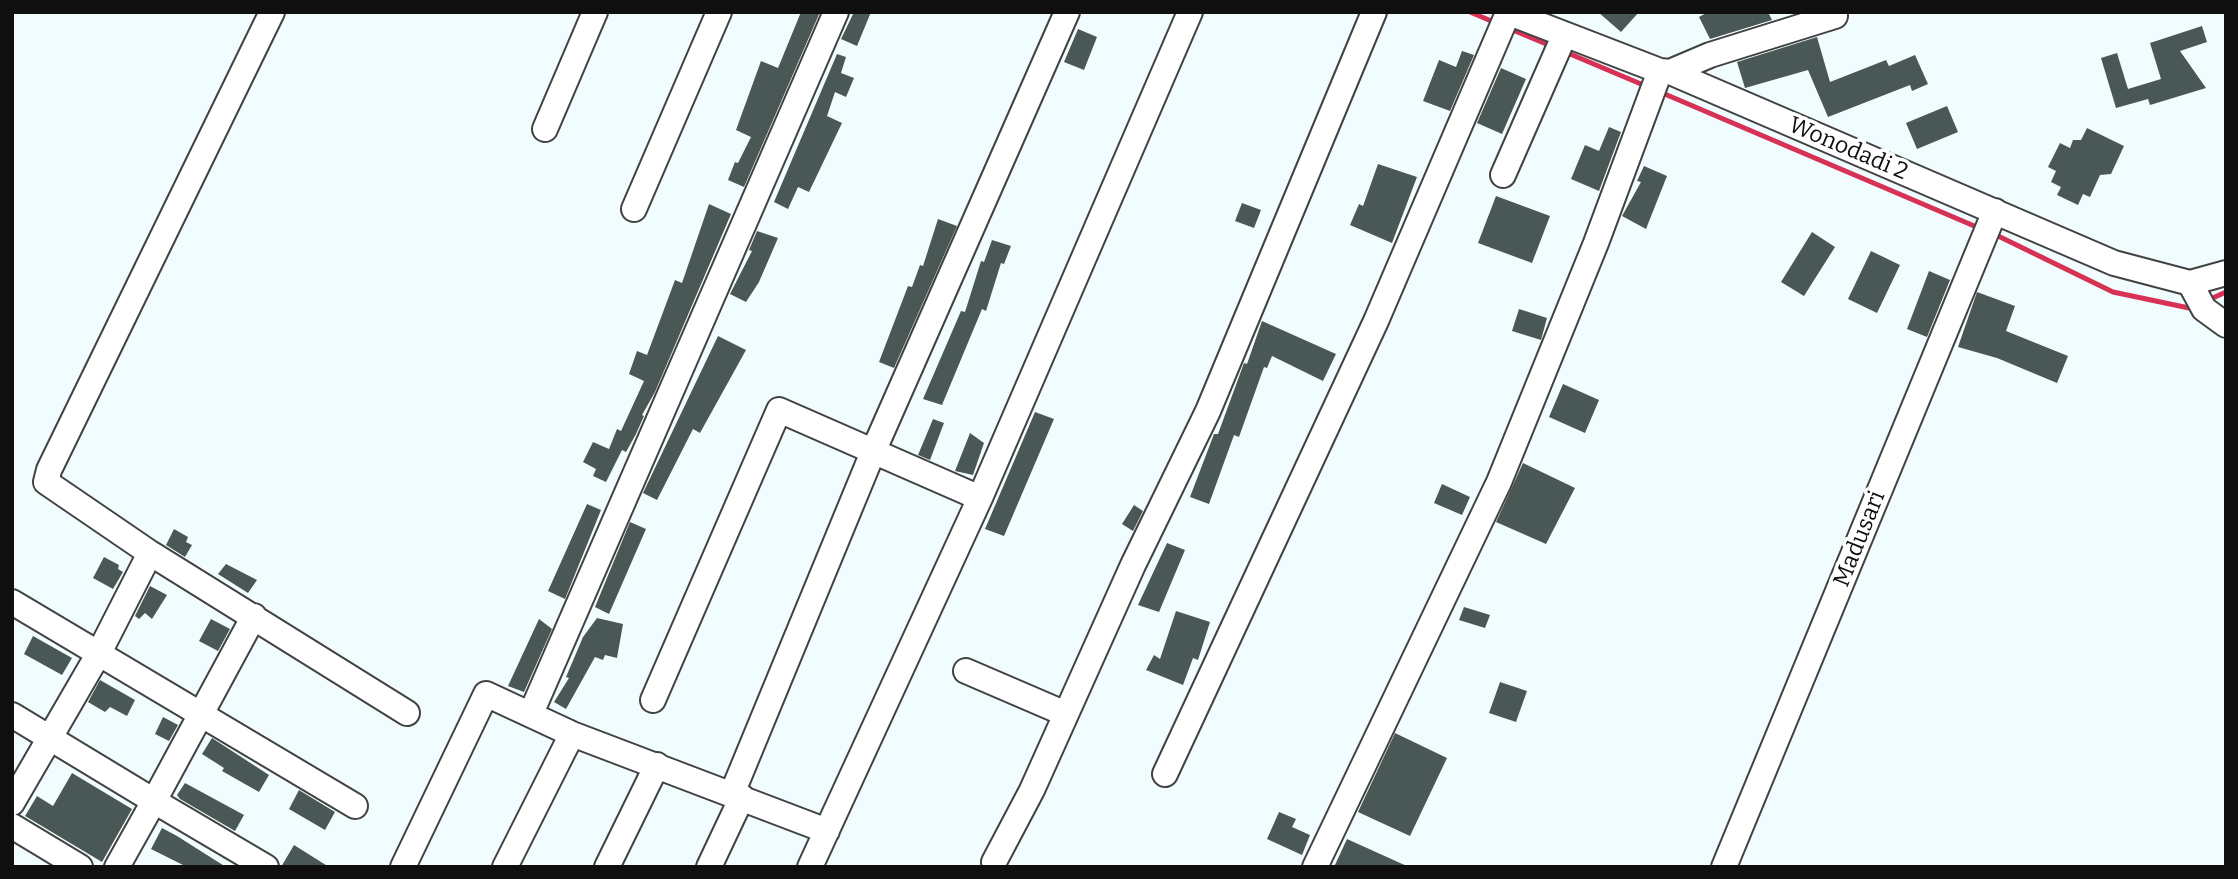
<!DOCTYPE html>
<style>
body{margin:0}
#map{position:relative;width:2238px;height:879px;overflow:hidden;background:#f1fcff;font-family:Bitter,serif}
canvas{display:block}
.frame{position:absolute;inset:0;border:14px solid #0f0f0f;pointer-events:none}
</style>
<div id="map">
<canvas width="2238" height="879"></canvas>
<div class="frame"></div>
</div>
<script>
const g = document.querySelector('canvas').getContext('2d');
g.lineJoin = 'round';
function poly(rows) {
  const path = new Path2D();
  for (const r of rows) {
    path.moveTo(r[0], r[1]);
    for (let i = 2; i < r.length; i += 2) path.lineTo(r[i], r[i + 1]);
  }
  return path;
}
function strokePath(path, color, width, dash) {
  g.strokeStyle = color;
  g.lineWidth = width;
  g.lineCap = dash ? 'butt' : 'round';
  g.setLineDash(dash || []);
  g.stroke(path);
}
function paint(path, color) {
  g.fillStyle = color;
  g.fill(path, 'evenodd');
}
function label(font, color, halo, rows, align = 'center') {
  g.font = font + ' Bitter,serif';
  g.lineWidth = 7;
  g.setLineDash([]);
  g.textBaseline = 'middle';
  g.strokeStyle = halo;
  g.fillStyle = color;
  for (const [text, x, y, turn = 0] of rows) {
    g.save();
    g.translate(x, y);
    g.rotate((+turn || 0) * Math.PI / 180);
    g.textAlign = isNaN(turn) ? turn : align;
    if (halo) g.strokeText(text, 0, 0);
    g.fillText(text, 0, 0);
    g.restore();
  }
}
strokePath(poly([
 [1470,12,1496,23],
 [1508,28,1551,46],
 [1563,51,1648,87],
 [1660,92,1979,228],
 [1992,233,2113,292,2189,308,2193,306],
 [2206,301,2226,292]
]), '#d73255', 5);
paint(poly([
 [801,12,820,12,744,187,728,180,735,162,738,163,751,137,736,130,761,61,778,68],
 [854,12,871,12,857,46,841,39],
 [1598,12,1639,12,1621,32],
 [1708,12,1768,12,1772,20,1710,39,1699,17],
 [2202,26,2207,42,2180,51,2206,88,2150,105,2148,99,2116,108,2101,58,2117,53,2128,89,2161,79,2150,43],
 [1078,29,1097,37,1084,70,1064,62],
 [1817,37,1830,82,1886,60,1889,66,1915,55,1928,84,1912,91,1910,85,1828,117,1808,70,1745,88,1737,62],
 [1462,51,1474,55,1450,111,1423,101,1439,60,1456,67],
 [837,54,846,57,841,73,854,78,846,97,835,92,827,116,842,123,809,192,798,187,788,209,774,202],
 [1501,68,1526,79,1502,134,1477,123],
 [1947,106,1958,132,1917,149,1906,123],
 [1609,127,1621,132,1599,191,1571,179,1585,145,1599,151],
 [2087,128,2124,146,2111,174,2100,175,2090,197,2083,194,2078,205,2057,195,2061,187,2051,182,2056,171,2048,167,2060,143,2070,148,2073,140,2081,140],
 [1378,164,1417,177,1392,243,1350,225,1359,204,1363,206],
 [1644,166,1667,176,1646,229,1622,216,1641,182,1637,181],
 [1496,196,1550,216,1532,263,1478,243],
 [1242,203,1261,210,1254,228,1235,221],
 [709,204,731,214,655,392,642,415,644,416,636,434,626,452,622,450,606,482,593,476,596,469,583,462,593,442,609,449,617,429,621,431,644,381,629,374,637,351,647,355,675,280,682,283],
 [938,219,957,226,894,368,879,362,908,286,912,287,920,265,923,266],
 [757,231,778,238,759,282,746,302,730,294,752,251,749,250],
 [1812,232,1835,247,1804,296,1781,282],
 [992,240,1011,246,1004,264,1001,263,986,311,982,309,942,405,923,399,961,311,965,312,981,261,984,262],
 [1871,251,1900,265,1877,313,1848,299],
 [1929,271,1950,280,1927,337,1907,329],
 [1977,292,2015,306,2006,331,2068,356,2057,383,1997,358,1958,347],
 [1519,309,1547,318,1541,340,1512,331],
 [1262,321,1336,354,1323,381,1272,356,1267,368,1264,367,1239,437,1234,435,1209,504,1190,497,1214,434,1218,434,1244,363,1247,364],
 [718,336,746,350,700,433,693,429,657,500,643,493],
 [1563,384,1599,400,1585,433,1549,417],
 [1035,412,1054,419,1004,536,985,529],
 [933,419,944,423,930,460,918,455],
 [970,433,984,443,973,475,955,471],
 [1523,463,1575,488,1546,544,1496,522],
 [1442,484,1470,497,1462,515,1434,503],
 [587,504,601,510,565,599,548,591],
 [1134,505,1143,511,1133,531,1122,524],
 [630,522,646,529,609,614,595,607],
 [174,529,188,537,186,542,192,545,185,557,166,545],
 [1167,543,1185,550,1159,612,1138,605],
 [104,557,119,565,118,569,123,572,113,589,93,578],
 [226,564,257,580,248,593,218,574],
 [150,586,167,595,152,619,145,613,139,619,135,616],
 [1464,607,1490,615,1485,628,1459,620],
 [1176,611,1210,622,1198,660,1193,658,1183,685,1146,670,1154,655,1160,659],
 [597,618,623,624,617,658,605,655,603,660,595,657,566,709,554,702,569,678,566,677,583,637],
 [211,619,230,629,218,651,199,641],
 [539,619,552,629,524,692,508,686],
 [33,636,72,658,62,675,24,654],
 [100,680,135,700,127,716,110,707,105,712,88,702],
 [1500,682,1527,691,1516,722,1489,713],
 [163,717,178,725,169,741,155,734],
 [1395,733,1447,758,1410,836,1358,812],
 [212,738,269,775,259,792,222,771,224,768,202,754],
 [72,773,132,809,102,862,25,816,37,796,53,806],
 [185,783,244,815,235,831,180,799,177,795],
 [299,790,335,812,325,830,289,809],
 [1279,812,1296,819,1292,827,1310,835,1302,855,1267,839],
 [162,828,177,836,226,867,187,867,151,849],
 [1347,839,1409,867,1334,867],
 [294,845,329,867,281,867]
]), '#4a5855');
const minor = poly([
 [272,12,49,470,46,482,150,553,407,713],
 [1507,12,1660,71,1670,72,2114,263,2190,283,2226,273],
 [1670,72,1710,55,1835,16],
 [545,129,595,12],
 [1503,175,1564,36],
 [634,209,719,12],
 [2190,283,2204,309,2226,325],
 [12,602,355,806],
 [254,616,154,801,266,867],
 [966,671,1066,714],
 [653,700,779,410,980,498],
 [536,702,836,12],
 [12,715,154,801,117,867],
 [1165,774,1376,321,1508,13],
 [736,784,873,452,1067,12],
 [12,803,99,653,150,553],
 [12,826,80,867],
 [994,862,1032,790,1133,565,1208,411,1374,12],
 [403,867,486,694,572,734,827,831],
 [505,867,572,734],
 [607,867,657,765],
 [709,867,742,797],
 [810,867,980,498,1190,12],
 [1315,867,1499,482,1596,243,1660,71],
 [1724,867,1995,211]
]);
strokePath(minor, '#424242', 28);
strokePath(minor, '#fff', 24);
label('23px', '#0f0f0f', '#fff', [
 ["Wonodadi 2",1848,149,23],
 ["Madusari",1860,539,-68]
]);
</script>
